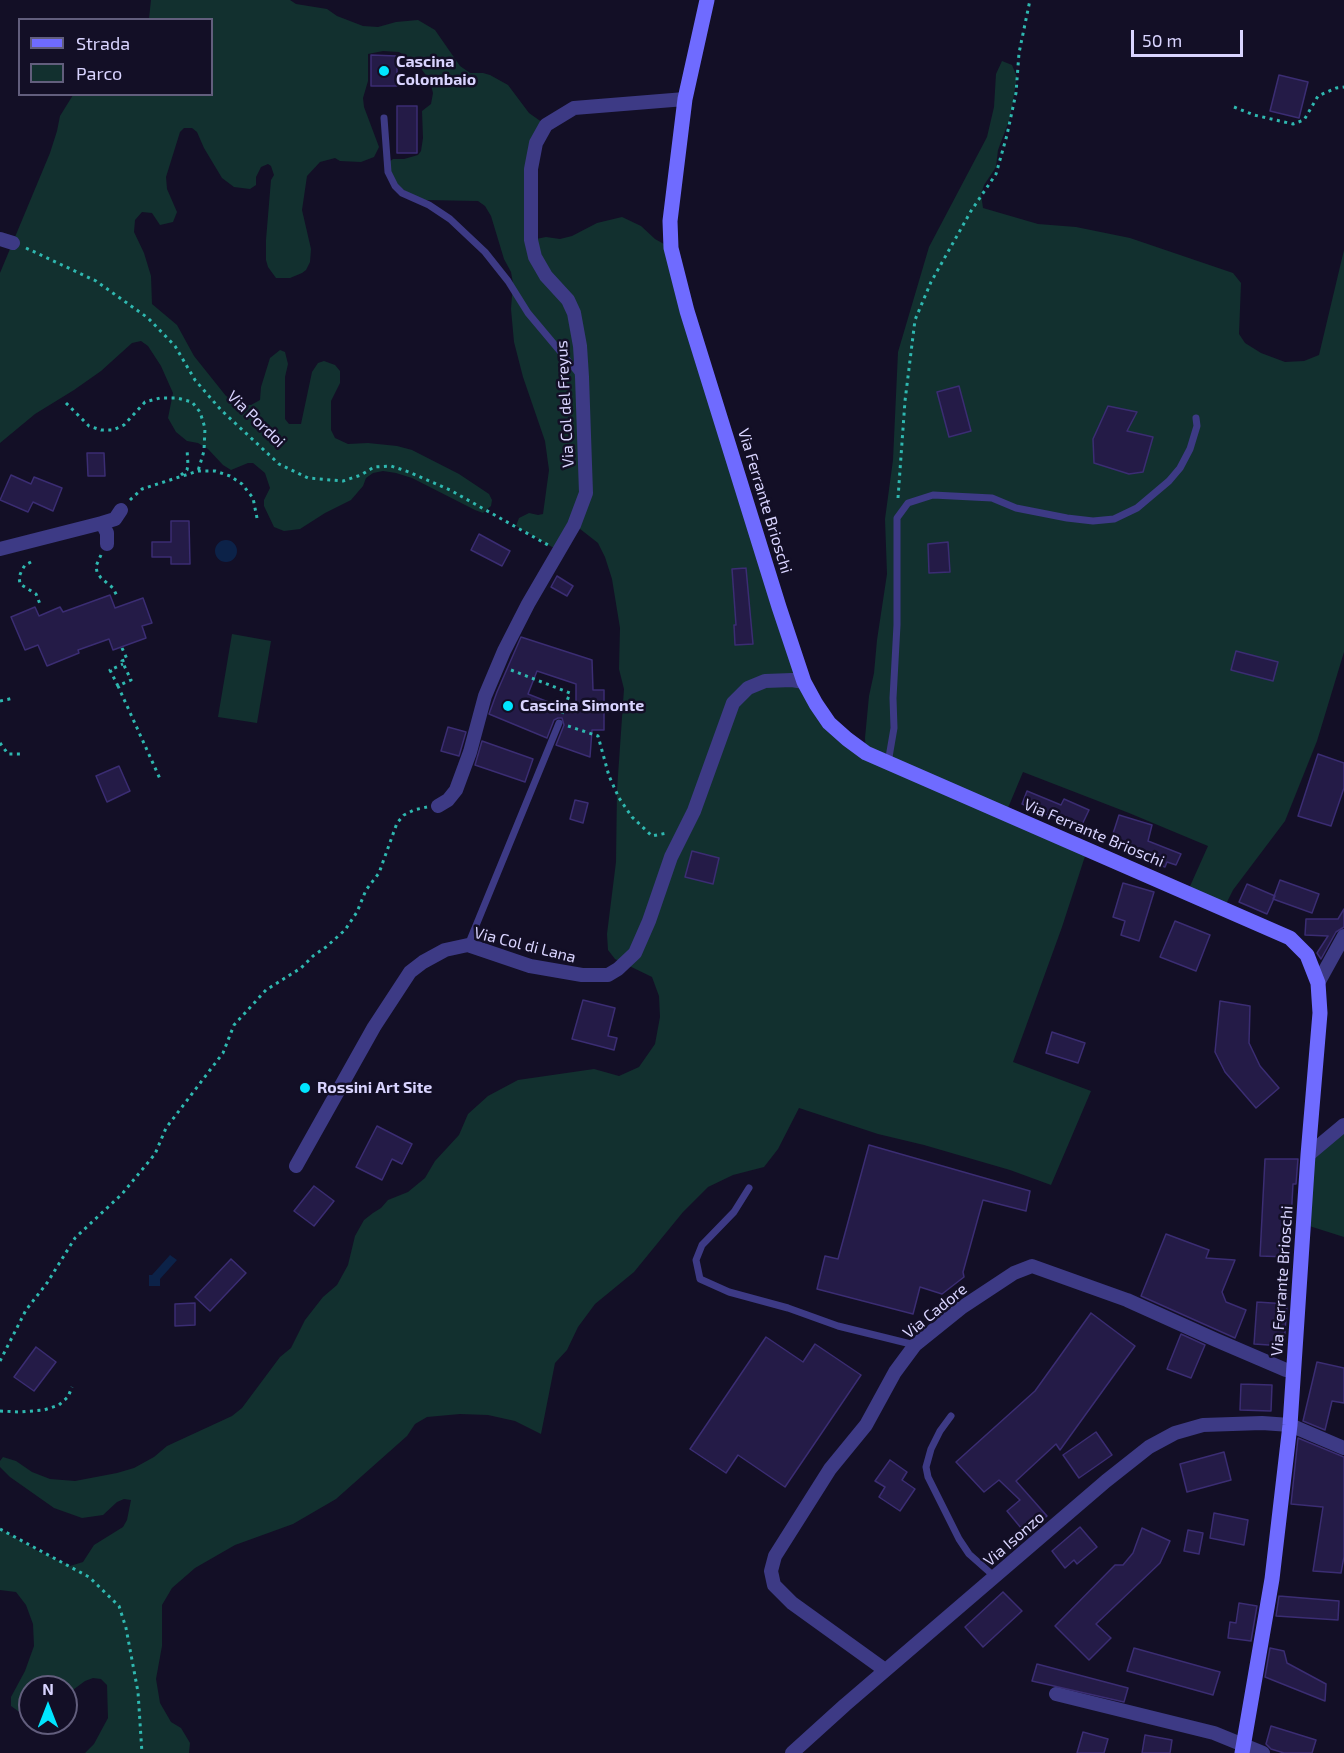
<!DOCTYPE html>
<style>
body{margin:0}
#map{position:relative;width:1344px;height:1753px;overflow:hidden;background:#130f26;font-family:"Exo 2",sans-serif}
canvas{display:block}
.legend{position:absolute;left:18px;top:18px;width:195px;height:78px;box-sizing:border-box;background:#130f26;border:2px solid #625e7d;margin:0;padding:8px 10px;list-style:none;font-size:18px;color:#d9d4ff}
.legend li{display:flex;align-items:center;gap:12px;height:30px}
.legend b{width:30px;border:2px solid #625e7d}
.north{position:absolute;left:18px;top:1675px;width:60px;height:60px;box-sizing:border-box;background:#130f26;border:2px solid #625e7d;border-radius:50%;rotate:0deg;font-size:16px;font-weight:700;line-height:24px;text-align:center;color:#d9d4ff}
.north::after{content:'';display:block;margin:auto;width:21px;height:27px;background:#00e5ff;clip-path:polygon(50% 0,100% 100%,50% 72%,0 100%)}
.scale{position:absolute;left:1131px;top:30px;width:112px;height:27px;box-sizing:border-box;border:3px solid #d9d4ff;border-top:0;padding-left:8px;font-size:18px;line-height:21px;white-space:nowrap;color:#d9d4ff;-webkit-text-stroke:4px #130f26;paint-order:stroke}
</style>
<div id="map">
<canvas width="1344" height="1753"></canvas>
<ul class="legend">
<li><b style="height:8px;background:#6f6bff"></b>Strada</li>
<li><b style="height:16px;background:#12302f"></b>Parco</li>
</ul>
<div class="north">N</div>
<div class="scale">50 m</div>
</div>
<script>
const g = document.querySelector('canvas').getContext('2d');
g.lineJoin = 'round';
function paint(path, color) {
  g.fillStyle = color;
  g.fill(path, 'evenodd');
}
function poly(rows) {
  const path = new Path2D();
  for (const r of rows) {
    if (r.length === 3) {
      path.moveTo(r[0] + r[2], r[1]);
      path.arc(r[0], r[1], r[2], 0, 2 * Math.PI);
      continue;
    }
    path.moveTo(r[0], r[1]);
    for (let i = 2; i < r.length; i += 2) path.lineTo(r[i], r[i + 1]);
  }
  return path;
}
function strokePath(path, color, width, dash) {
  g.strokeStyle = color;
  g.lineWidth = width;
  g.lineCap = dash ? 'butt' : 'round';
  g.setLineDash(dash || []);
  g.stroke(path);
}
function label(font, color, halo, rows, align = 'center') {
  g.font = font + ' "Exo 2",sans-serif';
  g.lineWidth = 5;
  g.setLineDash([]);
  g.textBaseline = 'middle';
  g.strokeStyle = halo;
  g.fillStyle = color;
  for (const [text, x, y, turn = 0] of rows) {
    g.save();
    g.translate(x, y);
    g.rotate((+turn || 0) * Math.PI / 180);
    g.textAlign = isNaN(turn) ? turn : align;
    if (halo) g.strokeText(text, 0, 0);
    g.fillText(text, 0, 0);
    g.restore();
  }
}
paint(poly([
 [151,0,290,0,296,4,327,9,337,16,363,26,378,27,396,22,418,20,435,30,460,66,470,73,483,73,490,75,508,85,529,113,546,125,536,143,531,240,546,237,560,239,572,236,597,223,622,217,641,226,655,239,671,248,816,704,866,752,865,738,869,696,874,673,877,640,887,574,885,519,893,460,898,352,929,247,987,137,994,107,996,74,1002,61,1012,65,1017,77,1010,118,998,150,996,167,984,185,981,194,983,208,1038,224,1076,227,1130,238,1233,273,1241,283,1239,334,1245,343,1261,353,1285,362,1304,361,1319,355,1344,250,1344,652,1317,741,1285,821,1233,890,1224,908,1187,893,1208,846,1129,813,1023,772,1005,815,1087,850,1062,927,1013,1062,1091,1091,1051,1185,1010,1170,924,1145,878,1134,799,1108,778,1149,764,1167,733,1175,708,1187,683,1212,634,1272,595,1304,578,1327,567,1350,555,1363,541,1434,515,1421,488,1415,460,1414,427,1417,415,1424,407,1436,336,1499,293,1524,235,1545,195,1568,172,1588,162,1605,162,1646,156,1679,160,1703,171,1722,181,1728,190,1743,189,1753,85,1753,94,1744,108,1718,107,1685,101,1679,93,1678,85,1681,66,1695,66,1687,30,1687,30,1712,18,1711,11,1706,11,1697,25,1671,34,1646,33,1624,26,1605,16,1592,0,1590,0,1529,38,1551,70,1566,83,1562,94,1545,123,1527,127,1520,131,1500,124,1499,117,1502,103,1515,82,1518,54,1508,10,1477,0,1467,0,1461,3,1457,16,1461,32,1472,50,1479,75,1481,117,1473,134,1468,154,1457,167,1446,232,1416,242,1408,280,1357,291,1348,305,1320,323,1297,337,1285,348,1265,355,1236,364,1220,373,1213,381,1208,388,1200,408,1192,425,1178,435,1161,459,1135,468,1114,488,1096,518,1080,594,1069,619,1076,639,1067,655,1044,660,1017,659,996,652,977,615,959,608,950,607,934,616,862,617,790,624,689,619,669,620,628,612,579,605,557,598,543,575,525,559,551,516,526,519,518,529,513,538,515,543,514,549,470,545,441,523,377,514,342,511,309,513,283,511,272,504,259,491,216,485,206,478,201,425,200,415,198,394,183,391,174,389,162,393,159,404,159,418,155,421,151,423,138,422,111,431,104,433,93,430,81,420,67,399,52,383,51,368,54,368,81,363,98,364,107,379,147,374,157,361,162,340,161,335,158,320,162,307,176,302,210,311,249,310,262,306,270,302,273,290,278,276,278,268,267,266,260,266,240,271,180,274,175,271,166,268,164,261,167,256,177,256,185,250,189,234,187,222,178,204,148,197,132,192,128,184,128,180,132,166,177,167,189,177,212,173,222,160,225,152,213,142,212,135,220,134,232,144,253,151,276,152,304,177,325,194,356,226,396,244,405,251,405,260,400,261,387,270,358,280,350,285,352,288,364,285,377,285,419,289,424,301,424,312,372,318,363,324,361,335,365,340,371,340,383,331,401,331,430,335,438,348,444,368,443,397,446,412,450,459,474,489,494,492,500,491,506,486,510,483,513,475,510,412,478,396,473,383,471,373,473,366,478,363,486,351,500,325,513,300,529,284,531,274,527,264,506,264,500,270,488,265,473,253,463,248,463,231,470,223,465,208,449,198,443,187,441,176,432,168,418,173,393,161,366,148,346,141,341,132,343,101,371,74,390,35,414,0,443,0,273,50,153,57,131,60,116,73,95,212,94,212,20,149,19],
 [232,634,271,641,257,723,218,717],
 [1344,1125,1344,1237,1303,1224,1308,1155]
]), '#12302f');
paint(poly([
 [226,551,11],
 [170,1255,177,1260,160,1279,160,1286,149,1286,149,1275,152,1275]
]), '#0c2248');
const building = poly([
 [371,55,397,56,397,86,371,86,371,55],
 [1279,75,1308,82,1299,118,1270,111,1279,75],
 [397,106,417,106,417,153,397,153,397,106],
 [959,386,971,431,949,437,937,392,959,386],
 [1108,406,1137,412,1127,431,1153,437,1143,472,1129,474,1094,463,1093,439,1108,406],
 [87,453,104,453,105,476,88,476,87,453],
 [11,475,31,484,34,477,62,488,53,511,33,502,28,512,0,500,11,475],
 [171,521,189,521,190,564,171,564,171,557,152,557,152,542,171,542,171,521],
 [479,534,510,551,502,566,471,550,479,534],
 [948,542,950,572,929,573,928,544,948,542],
 [746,568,753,644,735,645,734,625,736,625,732,569,746,568],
 [557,576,573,586,567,596,551,587,557,576],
 [110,595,115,608,143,598,152,623,142,626,146,638,113,650,109,639,78,650,79,653,47,666,38,645,25,650,11,617,35,607,39,616,60,607,63,612,110,595],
 [521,637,592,660,593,690,604,690,604,730,592,730,590,757,556,745,564,725,562,718,558,718,554,720,547,738,489,714,497,692,521,637],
 [537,671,576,684,576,713,528,694,537,671],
 [1236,651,1278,662,1273,681,1231,670,1236,651],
 [448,727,466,732,459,756,441,751,448,727],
 [482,741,533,759,525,782,475,765,482,741],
 [1318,754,1344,763,1344,788,1331,826,1298,816,1318,754],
 [119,766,130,791,107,802,96,776,119,766],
 [1027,791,1061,805,1064,799,1089,810,1080,829,1022,804,1027,791],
 [575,800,588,803,583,823,570,819,575,800],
 [1119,815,1152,825,1148,841,1181,854,1176,865,1167,862,1165,867,1152,862,1154,856,1110,843,1119,815],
 [692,851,719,858,713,884,685,877,692,851],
 [1280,880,1319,894,1312,913,1273,899,1280,880],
 [1123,883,1154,892,1139,941,1121,935,1125,921,1113,917,1123,883],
 [1247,884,1275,896,1267,914,1239,902,1247,884],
 [1344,909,1344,927,1336,932,1321,959,1317,953,1328,936,1305,935,1306,919,1338,919,1344,909],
 [1175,921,1210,935,1196,971,1160,957,1175,921],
 [583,1000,615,1008,608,1036,617,1038,614,1050,572,1039,583,1000],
 [1220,1001,1250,1006,1249,1043,1260,1066,1279,1088,1256,1108,1225,1072,1215,1052,1220,1001],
 [1052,1032,1085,1043,1078,1063,1046,1053,1052,1032],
 [377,1126,412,1144,402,1164,392,1159,382,1180,356,1167,377,1126],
 [869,1145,1030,1191,1026,1211,983,1200,963,1272,964,1277,942,1294,920,1287,913,1314,817,1289,825,1256,838,1259,869,1145],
 [1265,1159,1298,1159,1296,1184,1293,1184,1289,1257,1260,1256,1265,1159],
 [314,1186,334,1201,314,1226,294,1211,314,1186],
 [1166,1234,1209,1250,1206,1258,1235,1260,1222,1292,1226,1302,1246,1310,1235,1338,1141,1296,1166,1234],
 [231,1259,246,1273,210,1311,195,1297,231,1259],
 [1257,1302,1287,1304,1284,1346,1254,1344,1257,1302],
 [195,1303,195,1325,175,1326,175,1304,195,1303],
 [1091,1313,1135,1346,1060,1450,1056,1444,1016,1481,1047,1516,1026,1534,1007,1511,1020,1500,999,1480,984,1492,956,1462,1035,1391,1091,1313],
 [1181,1334,1205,1345,1191,1378,1167,1369,1181,1334],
 [766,1337,803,1362,815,1344,861,1375,785,1487,738,1455,726,1473,690,1449,766,1337],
 [36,1347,56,1362,34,1391,14,1377,36,1347],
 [1317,1362,1344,1368,1344,1403,1332,1401,1325,1430,1303,1421,1317,1362],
 [1241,1384,1272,1385,1271,1411,1240,1410,1241,1384],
 [1096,1432,1112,1455,1079,1478,1063,1455,1096,1432],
 [1298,1438,1344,1457,1344,1557,1341,1573,1313,1571,1323,1507,1291,1504,1298,1438],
 [1224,1452,1231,1480,1187,1492,1180,1464,1224,1452],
 [890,1460,907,1472,902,1480,915,1489,900,1511,879,1497,885,1487,875,1481,890,1460],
 [1214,1513,1248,1520,1244,1545,1210,1538,1214,1513],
 [1080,1527,1097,1547,1077,1564,1074,1560,1065,1568,1052,1551,1080,1527],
 [1142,1528,1170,1541,1160,1563,1096,1624,1111,1638,1089,1660,1055,1626,1115,1565,1123,1565,1133,1553,1142,1528],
 [1188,1530,1203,1533,1199,1554,1184,1551,1188,1530],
 [1003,1592,1022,1611,983,1647,965,1627,1003,1592],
 [1279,1596,1339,1601,1338,1620,1276,1616,1279,1596],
 [1239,1603,1257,1606,1251,1641,1228,1638,1230,1622,1236,1623,1239,1603],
 [1134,1648,1220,1672,1213,1695,1127,1671,1134,1648],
 [1270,1648,1284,1651,1287,1663,1326,1684,1325,1701,1265,1677,1270,1648],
 [1037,1664,1128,1688,1124,1702,1032,1681,1037,1664],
 [1271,1726,1316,1740,1312,1753,1284,1753,1271,1749,1266,1744,1271,1726],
 [1083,1732,1108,1739,1104,1753,1077,1753,1083,1732],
 [1145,1735,1172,1740,1170,1753,1142,1753,1145,1735]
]);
paint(building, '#241b47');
strokePath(building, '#3b2d73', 1.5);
strokePath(poly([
 [1234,107,1254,115,1293,124,1304,120,1318,96,1336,88,1344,87],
 [26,248,96,281,148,318,175,346,195,380,221,410,279,464,308,478,343,481,361,475,374,467,391,466,409,472,450,490,548,545],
 [66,403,89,426,101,430,113,430,124,425,145,402,160,398,177,398,192,402,200,412,205,428,204,451,198,471],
 [181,475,187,470,188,465,187,449],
 [898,498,905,401,915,320,931,282,971,211,996,174,1007,135,1016,93,1019,53,1030,0],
 [130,500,142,489,198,471,215,471,230,476,242,484,253,498,257,518],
 [101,555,96,566,97,572,101,578,113,588,118,598],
 [31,562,25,565,22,570,19,577,20,584,36,594,40,604],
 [122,648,127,659,122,661,131,680,118,686,161,781],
 [511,670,570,693,562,714],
 [118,686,110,670,123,664],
 [0,701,14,698],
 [568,726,598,736,609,776,619,798,632,817,652,836,667,833],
 [0,743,8,754,20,754],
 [0,1361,26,1310,47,1283,75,1238,122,1194,155,1154,166,1128,223,1053,234,1025,266,990,301,968,313,956,326,947,345,930,357,912,366,890,379,873,397,823,404,815,414,810,427,807],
 [0,1411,20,1412,44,1410,59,1405,68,1397,72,1387],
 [0,1529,89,1577,119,1606,126,1628,138,1692,142,1753]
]), '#2fb8b0', 3, [3, 4.5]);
strokePath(poly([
 [384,118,388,172,395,186,402,193,429,205,450,219,485,252,508,281,528,313,580,375],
 [888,763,894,728,893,698,897,625,897,518,908,503,933,495,992,498,1016,508,1067,518,1093,521,1114,519,1137,508,1169,481,1180,468,1190,449,1197,426,1196,418],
 [468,945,559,723],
 [749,1188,734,1212,702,1245,696,1260,700,1279,729,1292,788,1308,838,1326,915,1345],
 [951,1416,940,1431,931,1449,926,1467,928,1477,959,1539,969,1554,995,1577]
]), '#3d3a85', 7);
strokePath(poly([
 [0,239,13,243],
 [102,523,115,519,121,510],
 [0,549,102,523,107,533,107,544],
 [438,806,448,800,456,790,470,752,485,696,504,651,528,604,574,525,586,493,582,377,580,346,574,313,568,300,546,276,535,257,531,240,531,169,536,143,546,125,574,108,685,99],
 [1318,983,1344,936],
 [1308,1155,1344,1125],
 [296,1166,374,1027,410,972,423,962,445,950,468,945,530,966,582,975,608,975,618,969,635,953,649,921,671,857,694,811,733,703,748,688,765,681,792,680,804,682],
 [885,1670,792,1603,774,1585,771,1571,775,1556,830,1469,866,1425,895,1372,915,1345,961,1308,1014,1273,1032,1266,1127,1300,1216,1340,1286,1370,1294,1371],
 [1056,1694,1214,1733,1263,1753],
 [792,1753,845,1705,1106,1481,1149,1447,1175,1433,1203,1425,1262,1423,1290,1425,1344,1448]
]), '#3d3a85', 14);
strokePath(poly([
 [707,0,685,99,670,221,671,248,687,311,779,607,804,682,816,704,829,723,847,739,866,753,1290,938,1307,955,1318,983,1320,1013,1308,1155,1290,1425,1272,1579,1242,1753]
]), '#6f6bff', 15);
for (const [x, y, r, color] of [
 [384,71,6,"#00e5ff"],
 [508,706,6,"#00e5ff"],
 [305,1088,6,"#00e5ff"]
]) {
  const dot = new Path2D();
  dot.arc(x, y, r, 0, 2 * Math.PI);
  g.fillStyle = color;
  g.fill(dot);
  strokePath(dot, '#130f26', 2);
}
label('bold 16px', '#d9d4ff', '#130f26', [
 ["Cascina",396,62],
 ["Colombaio",396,80],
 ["Cascina Simonte",520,706],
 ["Rossini Art Site",317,1088]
], 'left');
label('16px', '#d9d4ff', '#130f26', [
 ["Via Col del Freyus",565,404,-93],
 ["Via Pordoi",256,419,44],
 ["Via Ferrante Brioschi",765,501,73],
 ["Via Ferrante Brioschi",1094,833,23],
 ["Via Col di Lana",525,945,14],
 ["Via Ferrante Brioschi",1282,1281,-86],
 ["Via Cadore",935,1311,-39],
 ["Via Isonzo",1014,1539,-41]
]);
</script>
